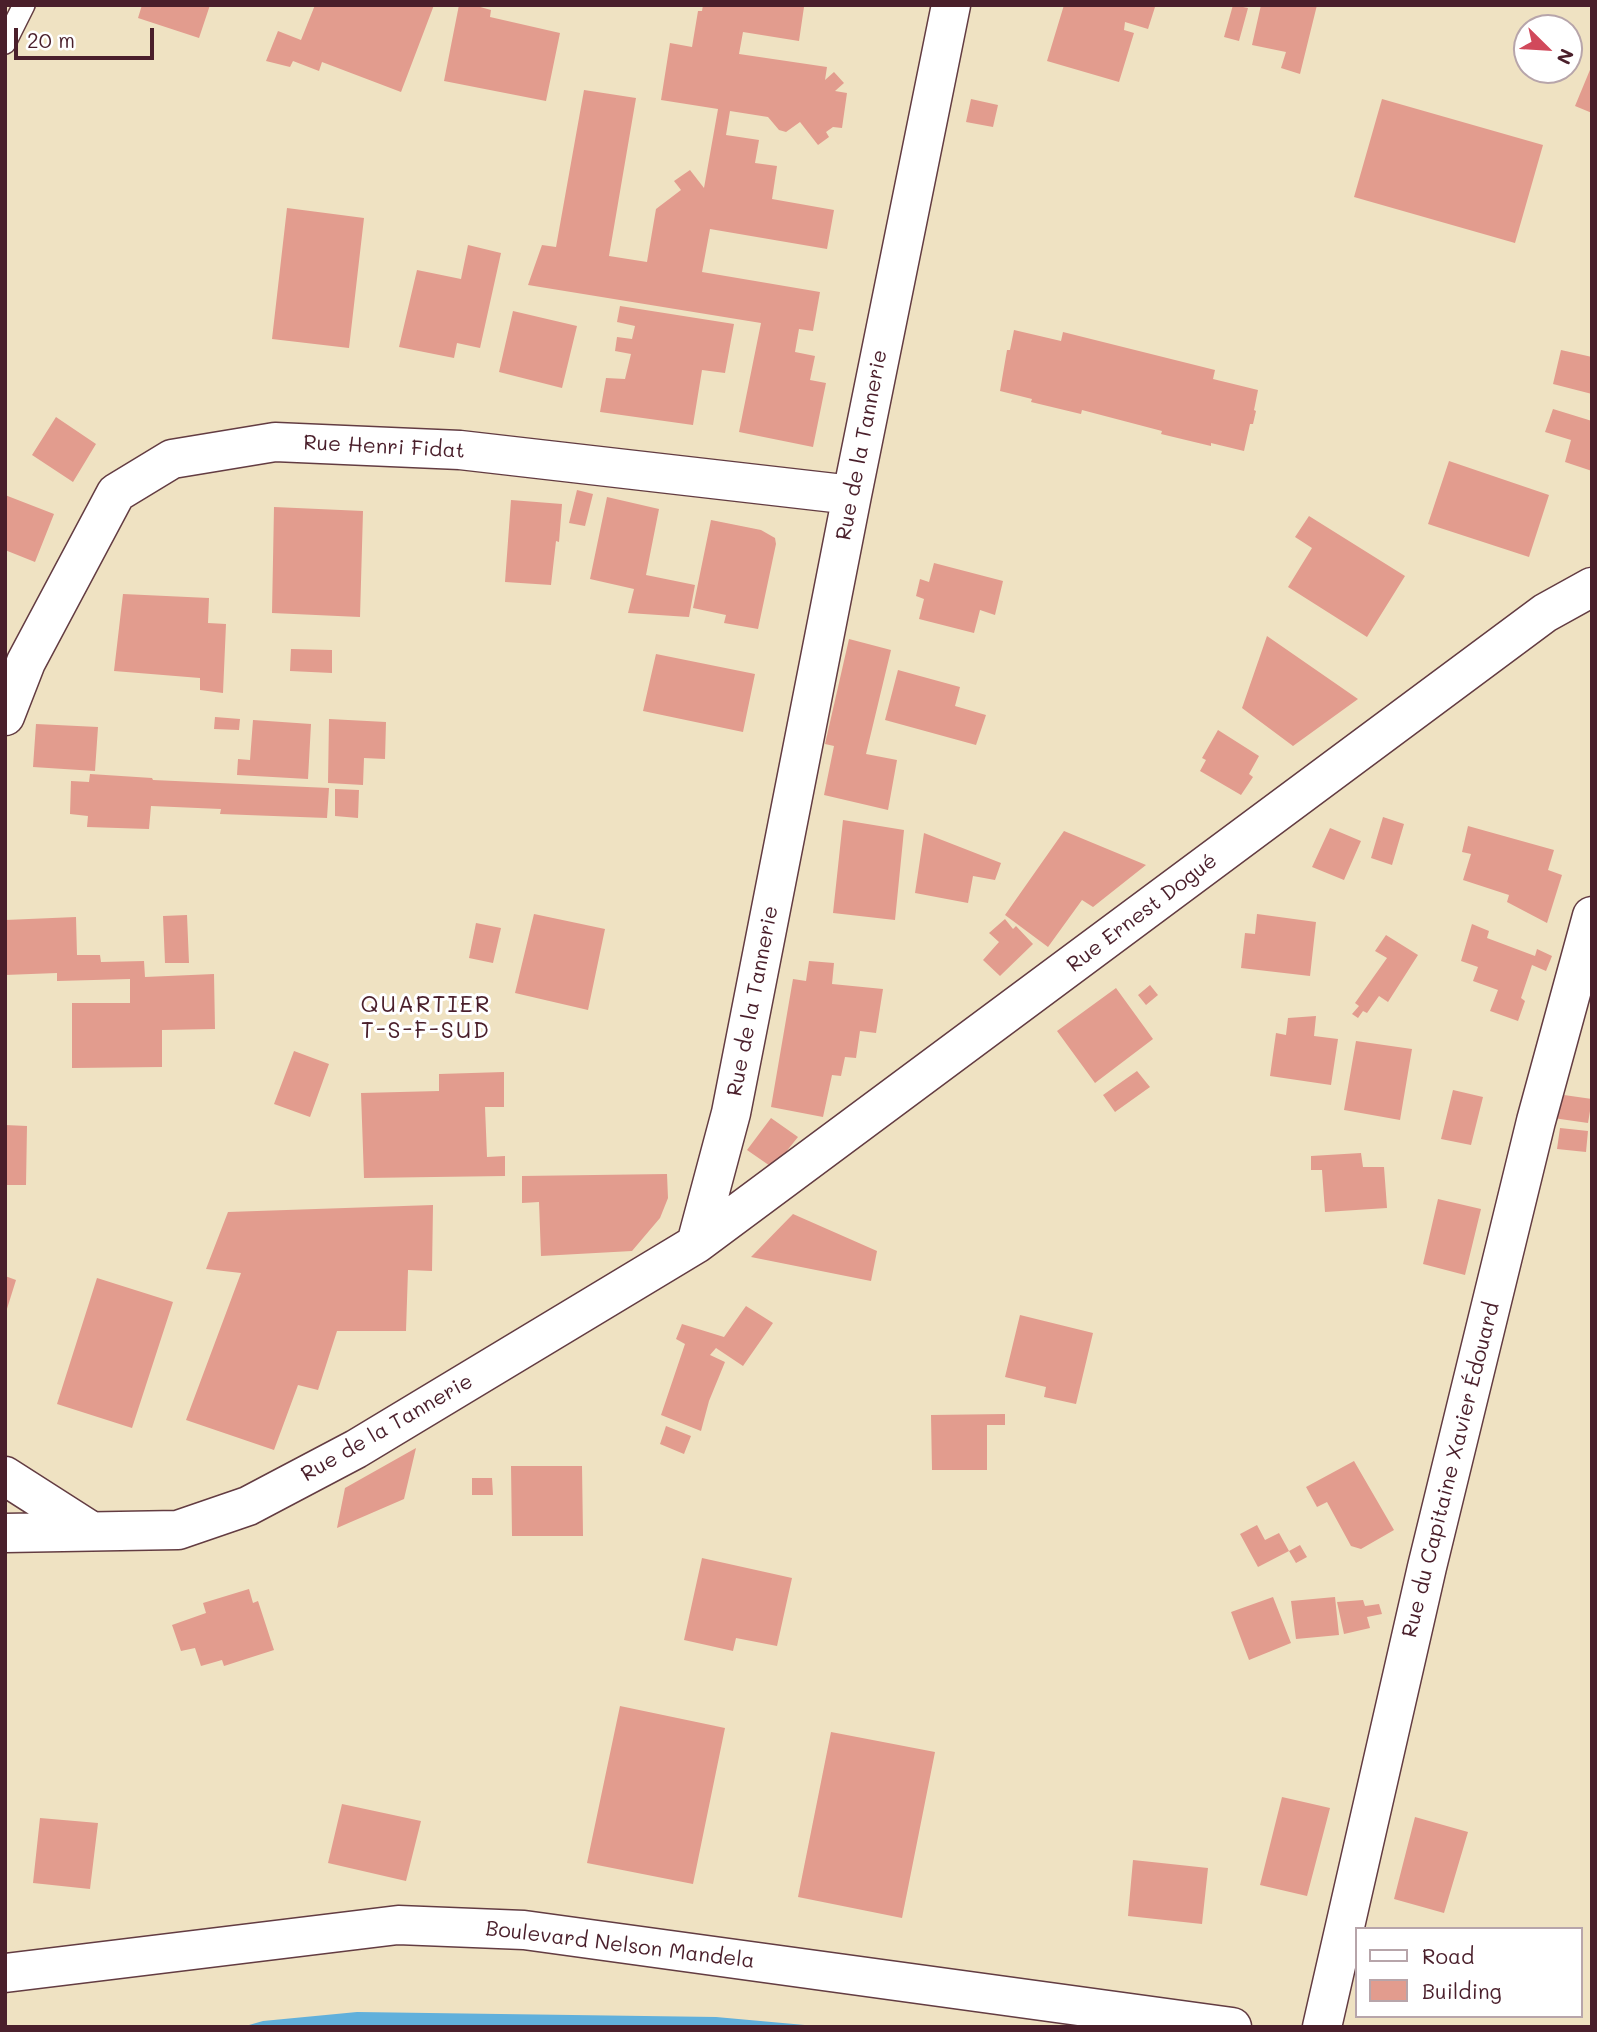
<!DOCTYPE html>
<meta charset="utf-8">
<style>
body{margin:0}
#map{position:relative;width:1597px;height:2032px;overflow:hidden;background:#efe2c2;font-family:Mali,sans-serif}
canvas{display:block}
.frame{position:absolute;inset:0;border:7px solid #4a1f2b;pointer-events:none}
.legend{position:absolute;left:1355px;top:1927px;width:228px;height:91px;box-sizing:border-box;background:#fff;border:2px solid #b7a5aa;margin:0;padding:9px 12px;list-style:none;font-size:21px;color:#4a1f2b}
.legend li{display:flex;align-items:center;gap:14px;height:35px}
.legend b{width:35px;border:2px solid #b7a5aa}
.north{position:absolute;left:1513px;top:14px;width:70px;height:70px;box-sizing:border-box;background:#fff;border:2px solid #b7a5aa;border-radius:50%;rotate:114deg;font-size:19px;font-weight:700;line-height:28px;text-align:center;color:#4a1f2b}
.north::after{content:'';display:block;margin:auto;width:24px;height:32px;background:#d1495b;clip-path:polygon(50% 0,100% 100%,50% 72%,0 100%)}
.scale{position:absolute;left:14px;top:28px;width:140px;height:32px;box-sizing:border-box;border:4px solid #4a1f2b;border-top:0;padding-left:9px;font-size:21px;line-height:24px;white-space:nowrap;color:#4a1f2b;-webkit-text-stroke:5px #fff;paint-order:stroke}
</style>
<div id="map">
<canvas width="1597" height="2032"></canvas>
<div class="frame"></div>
<ul class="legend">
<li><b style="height:9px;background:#fff"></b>Road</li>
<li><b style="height:19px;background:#e29c8e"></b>Building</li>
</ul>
<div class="north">N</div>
<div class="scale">20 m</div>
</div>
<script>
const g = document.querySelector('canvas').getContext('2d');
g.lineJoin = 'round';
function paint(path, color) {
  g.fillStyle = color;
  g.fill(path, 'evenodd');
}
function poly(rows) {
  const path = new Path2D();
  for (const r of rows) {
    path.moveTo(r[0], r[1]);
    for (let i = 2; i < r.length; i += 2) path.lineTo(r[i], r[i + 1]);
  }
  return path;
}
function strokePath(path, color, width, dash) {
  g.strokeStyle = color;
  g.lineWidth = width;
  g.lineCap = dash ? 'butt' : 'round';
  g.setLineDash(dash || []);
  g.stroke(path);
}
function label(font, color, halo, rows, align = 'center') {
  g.font = font + ' Mali,sans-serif';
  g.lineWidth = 6;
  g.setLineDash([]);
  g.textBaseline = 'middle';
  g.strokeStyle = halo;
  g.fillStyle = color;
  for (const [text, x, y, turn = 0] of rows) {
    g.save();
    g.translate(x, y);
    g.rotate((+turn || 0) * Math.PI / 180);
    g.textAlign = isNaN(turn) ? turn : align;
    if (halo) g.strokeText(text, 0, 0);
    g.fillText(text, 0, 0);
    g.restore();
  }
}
paint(poly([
 [357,2012,716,2017,827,2027,242,2027,263,2021]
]), '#61b0db');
paint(poly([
 [142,5,210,5,199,38,138,18],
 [315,5,434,5,401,92,322,62,319,71,293,61,290,67,266,61,278,31,301,40],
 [459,5,473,5,491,10,490,17,560,33,546,101,444,81],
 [703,5,804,7,799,41,743,32,739,54,827,67,825,80,834,72,844,83,835,91,847,93,842,128,833,127,826,132,829,137,818,145,800,122,786,132,779,130,768,117,730,111,726,135,759,140,755,163,777,166,772,199,834,210,827,249,710,229,702,272,820,292,813,331,799,329,795,352,815,356,810,380,826,383,813,447,739,432,761,323,528,285,542,245,556,247,584,90,636,98,609,256,647,262,656,209,681,190,674,181,690,170,704,188,718,109,661,100,670,43,692,47,698,11,702,11],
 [1064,5,1155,7,1148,29,1125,22,1124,30,1134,33,1119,82,1047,61],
 [1233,5,1248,8,1239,41,1224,37],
 [1261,5,1317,5,1300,74,1281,68,1286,52,1252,45],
 [1592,65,1592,113,1575,106],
 [971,99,998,105,993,127,966,122],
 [1382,99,1543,145,1515,243,1354,197],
 [287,208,364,218,349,348,272,339],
 [468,245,501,253,480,348,457,343,454,358,399,347,417,270,461,279],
 [620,306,734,324,725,373,702,370,693,425,600,412,606,378,625,379,631,354,615,351,617,337,632,339,635,326,617,322],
 [513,311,577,326,562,388,499,372],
 [1014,330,1061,341,1063,332,1215,370,1213,379,1258,390,1254,410,1256,411,1253,424,1250,424,1244,451,1211,443,1211,446,1161,434,1162,431,1082,410,1081,414,1031,402,1032,399,1000,391,1007,350,1010,350],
 [1561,350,1592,357,1592,394,1553,384],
 [1553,409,1592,421,1592,471,1565,462,1571,440,1545,432],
 [56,417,96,444,73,482,32,455],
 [1449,461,1549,495,1529,557,1428,524],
 [577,490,593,494,585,526,569,523],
 [5,495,54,514,35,562,5,550],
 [607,497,659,509,646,575,695,585,689,617,628,613,634,589,590,579],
 [511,500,562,504,559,542,556,541,551,585,505,582],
 [274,507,363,511,360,617,272,613],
 [1309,516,1405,576,1367,637,1288,587,1312,548,1295,537],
 [711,520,761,530,775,538,776,544,758,629,724,623,726,615,693,608],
 [934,563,1003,581,995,615,980,610,974,633,919,619,924,599,916,596,920,579,929,582],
 [123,594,209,598,208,623,226,624,223,693,200,690,200,678,114,671],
 [1267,636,1358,699,1293,746,1242,708],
 [849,639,891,650,866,754,897,760,888,810,824,795,834,746,825,744],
 [291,649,332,650,332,673,290,671],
 [656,654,755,674,743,732,643,711],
 [898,670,960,687,955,706,986,715,976,745,885,720],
 [215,717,240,719,239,730,214,729],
 [329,719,386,722,385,759,364,758,363,785,328,783],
 [253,720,311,724,308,779,237,775,238,759,250,760],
 [36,724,98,727,95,771,33,767],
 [1218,730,1259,756,1249,774,1253,777,1241,795,1200,771,1206,760,1202,758],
 [90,774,152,778,153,780,329,788,327,818,220,814,221,809,151,806,149,829,87,827,88,816,70,814,71,781,89,782],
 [335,789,359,790,358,818,335,816],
 [1383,817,1404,824,1392,865,1371,858],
 [843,820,904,830,895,920,833,913],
 [1468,826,1554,850,1548,870,1562,875,1547,923,1507,902,1509,895,1463,880,1471,854,1462,852],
 [1330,828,1361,841,1344,880,1312,867],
 [1064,831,1146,865,1093,907,1082,900,1048,947,1005,915],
 [924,833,1001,863,995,880,973,876,968,903,915,893],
 [534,914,605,929,588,1010,515,993],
 [1257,914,1316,922,1310,976,1241,968,1245,933,1255,934],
 [187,915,189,963,165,963,163,916],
 [76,917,77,955,100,955,101,962,144,961,145,977,214,974,215,1029,162,1030,162,1067,72,1068,72,1003,130,1003,130,979,57,981,57,973,5,975,5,920],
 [1005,919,1013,929,1016,926,1033,944,1000,976,983,960,999,942,989,933],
 [476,923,501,928,493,963,469,958],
 [1472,924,1489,931,1487,938,1535,956,1537,949,1552,956,1546,971,1532,965,1521,998,1525,1001,1518,1021,1490,1011,1498,990,1473,981,1478,967,1461,961],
 [1386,935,1418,955,1388,1002,1379,996,1367,1013,1363,1011,1358,1018,1352,1014,1359,1006,1355,1003,1387,958,1375,951],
 [809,961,834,963,832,984,883,989,876,1033,860,1031,856,1058,845,1057,841,1076,832,1075,823,1117,771,1107,793,979,806,981],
 [1150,985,1158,995,1146,1005,1138,995],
 [1116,988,1153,1039,1095,1083,1057,1031],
 [1316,1016,1314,1036,1338,1039,1331,1085,1270,1076,1276,1033,1286,1035,1288,1018],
 [1356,1041,1412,1049,1400,1120,1344,1110],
 [294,1051,329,1064,310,1117,274,1104],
 [1137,1071,1150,1087,1115,1112,1103,1095],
 [504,1072,504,1107,485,1107,487,1157,505,1156,505,1176,364,1178,361,1093,439,1091,439,1074],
 [1453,1090,1483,1097,1471,1145,1441,1139],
 [1557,1094,1592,1099,1588,1123,1553,1118],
 [771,1118,798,1137,773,1168,747,1150],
 [5,1125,27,1126,26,1185,5,1185],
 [1560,1128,1588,1131,1586,1152,1557,1149],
 [1361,1153,1363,1167,1384,1167,1387,1208,1325,1212,1322,1170,1311,1170,1311,1156],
 [667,1174,668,1198,660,1218,632,1251,541,1256,539,1202,522,1203,522,1176],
 [1438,1199,1481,1209,1465,1275,1423,1264],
 [433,1205,432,1271,408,1270,406,1331,337,1331,318,1390,298,1385,274,1450,186,1420,241,1273,206,1269,228,1212],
 [793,1214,877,1251,871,1281,751,1257],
 [5,1276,16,1280,6,1312,5,1312],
 [97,1278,173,1302,132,1428,57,1404],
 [746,1306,773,1323,743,1366,716,1348,710,1355,725,1362,709,1401,701,1431,661,1415,685,1344,676,1339,682,1324,724,1337],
 [1020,1315,1093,1333,1076,1404,1044,1397,1046,1387,1005,1377],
 [1005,1414,1005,1425,987,1425,987,1470,932,1470,931,1415],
 [666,1426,691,1436,684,1454,660,1444],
 [416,1448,404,1499,337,1528,345,1488],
 [1354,1461,1394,1530,1361,1549,1351,1546,1327,1502,1317,1507,1306,1487],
 [511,1466,582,1466,583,1536,512,1536],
 [472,1478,492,1478,493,1495,472,1495],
 [1257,1525,1265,1540,1279,1533,1289,1551,1258,1567,1240,1534],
 [1300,1545,1307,1557,1296,1563,1289,1551],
 [702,1558,792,1578,777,1646,736,1638,733,1651,684,1640],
 [249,1589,253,1603,258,1601,274,1650,224,1666,222,1660,201,1666,195,1648,181,1651,172,1625,206,1613,203,1603],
 [1273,1597,1291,1643,1249,1660,1231,1612],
 [1335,1597,1339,1635,1296,1639,1291,1601],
 [1363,1600,1365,1606,1379,1604,1382,1614,1367,1617,1370,1628,1344,1634,1337,1602],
 [620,1706,725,1728,693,1884,587,1863],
 [831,1732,935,1752,902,1918,798,1897],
 [1282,1797,1330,1808,1307,1896,1260,1885],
 [342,1804,421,1821,406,1881,328,1863],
 [1415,1817,1468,1832,1444,1913,1394,1899],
 [40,1818,98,1823,90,1889,33,1883],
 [1133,1860,1208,1868,1202,1924,1128,1916]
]), '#e29c8e');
const lane = poly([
 [5,43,24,5]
]);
const street = poly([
 [5,716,26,662,116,493,172,459,275,442,460,450,852,495],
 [696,1244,731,1113,852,495,951,5],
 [5,1476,91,1531],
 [5,1533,178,1530,248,1506,356,1449,696,1244,1545,613,1592,587],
 [1322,2027,1427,1567,1536,1121,1592,916]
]);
const secondary = poly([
 [5,1973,398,1925,524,1930,1232,2027]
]);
strokePath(lane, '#633c42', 24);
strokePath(street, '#633c42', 41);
strokePath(secondary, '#633c42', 41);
strokePath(lane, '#fff', 21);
strokePath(street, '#fff', 38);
strokePath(secondary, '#fff', 38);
label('21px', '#4a1f2b', '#fff', [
 ["Rue de la Tannerie",862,445,-79],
 ["Rue Henri Fidat",384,447,3],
 ["Rue Ernest Dogué",1142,913,-37],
 ["Rue de la Tannerie",753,1001,-79],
 ["Rue de la Tannerie",387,1428,-30],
 ["Rue du Capitaine Xavier Édouard",1451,1470,-76],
 ["Boulevard Nelson Mandela",620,1945,7]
]);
g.letterSpacing = '2px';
label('23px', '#4a1f2b', '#fff', [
 ["QUARTIER",426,1005],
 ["T-S-F-SUD",426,1031]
]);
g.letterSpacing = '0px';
</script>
